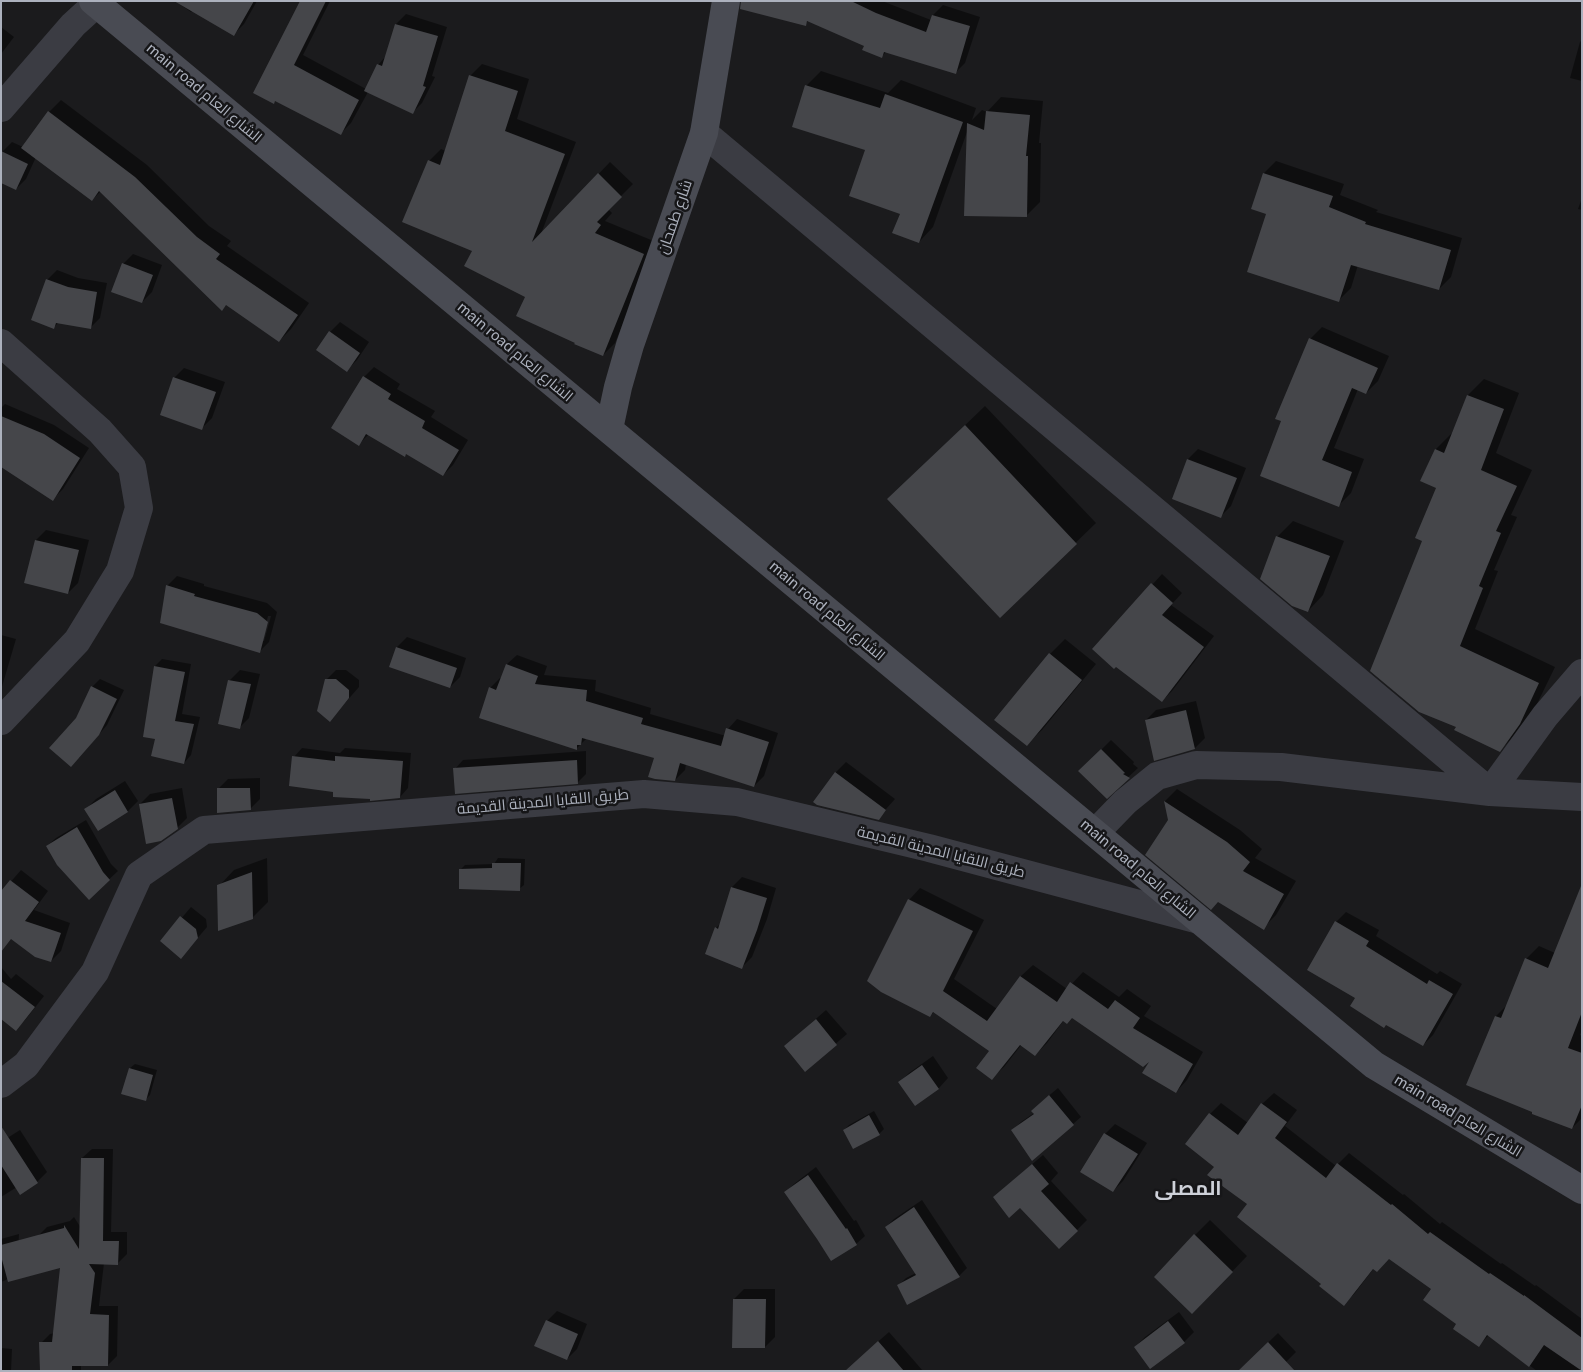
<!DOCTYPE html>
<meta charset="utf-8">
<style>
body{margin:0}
#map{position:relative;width:1583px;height:1372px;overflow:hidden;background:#1b1b1d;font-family:"Public Sans",sans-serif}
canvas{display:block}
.frame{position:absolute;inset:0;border:2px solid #acb1bd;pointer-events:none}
</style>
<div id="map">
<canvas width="1583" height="1372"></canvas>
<div class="frame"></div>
</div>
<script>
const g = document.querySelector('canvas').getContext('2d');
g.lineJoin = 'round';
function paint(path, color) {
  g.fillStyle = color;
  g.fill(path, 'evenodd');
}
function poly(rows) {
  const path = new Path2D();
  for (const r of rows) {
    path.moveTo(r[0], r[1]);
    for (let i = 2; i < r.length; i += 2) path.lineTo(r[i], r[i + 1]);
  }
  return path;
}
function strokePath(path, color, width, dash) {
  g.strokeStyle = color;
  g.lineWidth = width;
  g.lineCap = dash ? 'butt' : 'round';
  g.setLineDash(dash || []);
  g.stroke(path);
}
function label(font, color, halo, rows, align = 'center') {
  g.font = font + ' "Public Sans",Cairo,sans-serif';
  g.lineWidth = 5;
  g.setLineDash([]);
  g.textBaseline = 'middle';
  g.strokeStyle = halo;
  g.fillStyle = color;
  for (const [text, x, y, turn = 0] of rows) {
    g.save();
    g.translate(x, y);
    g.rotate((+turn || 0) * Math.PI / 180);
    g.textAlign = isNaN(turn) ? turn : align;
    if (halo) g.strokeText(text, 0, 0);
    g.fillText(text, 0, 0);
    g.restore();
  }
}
paint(poly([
 [175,1,257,1,244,24,234,34,193,10,191,12],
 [302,1,330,1,303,55,366,89,378,65,386,56,396,24,406,14,447,27,432,76,435,77,422,103,412,113,368,92,351,123,341,133,276,100],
 [769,1,882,1,931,20,933,15,943,5,980,17,965,63,955,73,887,51,882,56,865,45,809,20,805,24],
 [1,27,14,37,1,54],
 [1582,40,1582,81,1570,78,1580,42],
 [482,64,529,79,517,119,576,142,541,234,610,162,633,184,608,209,612,213,605,221,656,242,615,343,603,355,576,342,474,250,429,161,441,149,446,151,470,76],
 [821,71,888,93,901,80,976,108,972,120,982,110,987,112,1001,97,1043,101,1039,143,1041,143,1040,202,1026,216,967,132,933,227,919,242,901,213,867,150,794,127,807,85],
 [61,100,147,165,209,226,231,241,227,246,309,303,291,329,279,341,101,191,92,200,36,157,26,179,16,189,2,152,12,142,23,147,49,112],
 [1276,161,1344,184,1340,195,1378,210,1376,212,1462,238,1451,277,1439,289,1358,265,1351,288,1339,300,1268,213,1264,173],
 [1582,198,1582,210,1578,209],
 [133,254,162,265,152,292,142,302,113,291,123,264],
 [57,270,78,278,107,283,100,318,90,328,59,322,53,328,47,280],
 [340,322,369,342,357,360,347,370,318,350,330,332],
 [1322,327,1389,356,1378,381,1366,393,1358,389,1334,448,1364,459,1351,493,1339,505,1283,421,1310,339],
 [374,367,400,384,397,389,435,411,431,417,468,440,453,465,443,475,407,453,405,455,369,434,359,444,364,377],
 [184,368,225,382,212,418,202,428,174,378],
 [1484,379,1519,393,1496,453,1532,470,1511,515,1517,517,1494,570,1498,571,1475,629,1555,667,1536,706,1516,734,1500,750,1457,726,1423,540,1437,488,1422,480,1436,449,1452,433,1468,395],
 [5,404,54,425,89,448,63,489,53,499,3,467,1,469,1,408],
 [985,406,1096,523,1000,616,909,479],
 [1198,449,1246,468,1231,506,1221,516,1173,498,1188,459],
 [1293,521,1344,541,1323,595,1308,611,1261,578,1278,536],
 [46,530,89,540,78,583,68,593,26,582,36,540],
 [1162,574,1182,593,1171,605,1214,636,1172,691,1162,701,1094,649],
 [177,576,204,584,204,586,267,603,277,612,269,642,259,652,167,586],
 [268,616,271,616,264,641,262,641],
 [1,635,16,639,1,690],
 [407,637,466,658,460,677,450,687,391,666,397,647],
 [1065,639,1096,664,1042,730,1026,745,996,720,1050,654],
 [517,655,547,666,544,675,596,680,595,691,651,708,650,714,726,736,728,729,737,719,778,733,764,776,754,786,686,764,685,770,675,780,655,758,587,738,577,748,490,688,500,678,502,679,507,664],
 [162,659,191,664,182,714,200,717,191,755,184,763,157,738,155,666],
 [240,670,260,674,249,718,239,728,219,723,230,680],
 [336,670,346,670,359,680,359,687,330,720,326,680],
 [100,679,124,690,107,725,79,758,77,718,92,687],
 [1196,701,1205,738,1195,748,1146,720,1156,710],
 [1111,740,1134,762,1133,764,1138,768,1107,797,1080,771],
 [302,748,340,753,345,748,411,753,408,788,400,797,372,798,335,790,294,757],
 [586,751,586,774,577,783,455,769,463,760],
 [846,762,895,799,878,818,814,802,836,772],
 [260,778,260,799,250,809,218,789,228,779],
 [125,781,138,801,128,811,86,809,96,799],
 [182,788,187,818,177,828,140,804,150,794],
 [1177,789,1240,830,1262,849,1255,858,1296,881,1276,915,1263,928,1169,820,1165,801],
 [86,820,111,864,118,871,89,898,47,846,56,838],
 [267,858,268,902,252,918,219,886,234,870],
 [498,858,525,859,524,885,519,889,460,870,465,865,494,864],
 [21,870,48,891,34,910,70,923,61,951,51,961,1,893],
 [742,877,776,888,767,919,752,957,742,967,716,928,721,923,732,887],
 [920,888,984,920,954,979,997,1009,1021,976,1033,965,1067,989,1083,972,1119,997,1127,989,1151,1006,1144,1016,1203,1052,1187,1080,1176,1092,1153,1058,1072,1017,1064,1020,1047,1043,1035,1055,1022,1044,1004,1067,992,1078,991,1051,934,1012,930,1016,909,900],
 [1582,890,1582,1030,1580,1035,1582,1036,1582,1118,1572,1128,1467,1084,1496,1016,1507,1005,1526,959,1539,946,1555,953],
 [191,907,206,919,207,927,190,947,162,941],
 [1346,912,1379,930,1376,936,1437,974,1440,971,1462,984,1433,1035,1423,1045,1386,1023,1357,998,1308,969,1336,922],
 [1,967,11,979,16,974,44,996,26,1019,16,1029,1,1018],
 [826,1010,847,1034,805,1070,785,1046],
 [933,1056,948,1078,939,1088,915,1105,899,1083,909,1073],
 [135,1064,157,1070,150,1095,145,1100,130,1068],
 [1058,1088,1081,1117,1073,1124,1013,1130,1021,1122,1034,1113,1040,1103],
 [1274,1093,1297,1110,1285,1126,1336,1166,1349,1153,1403,1195,1404,1194,1440,1224,1442,1222,1501,1264,1502,1263,1535,1286,1536,1285,1582,1319,1582,1371,1537,1371,1489,1335,1479,1345,1458,1324,1433,1289,1390,1258,1374,1268,1355,1293,1344,1304,1322,1284,1216,1166,1187,1143,1210,1114,1221,1103,1248,1123,1262,1104],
 [874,1111,884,1129,879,1134,844,1130,849,1125],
 [1115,1124,1147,1143,1123,1181,1113,1191,1105,1134],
 [20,1130,47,1172,37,1182,17,1187,1,1197,1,1142],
 [92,1149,113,1149,111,1232,127,1232,127,1254,118,1263,104,1263,99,1306,118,1306,117,1356,108,1365,81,1365,81,1371,41,1371,41,1343,50,1334,55,1333,61,1266,38,1236,47,1227,70,1221,74,1217,81,1228,82,1158],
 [1043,1155,1058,1173,1051,1181,1087,1220,1059,1248,1004,1188],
 [816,1167,854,1221,856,1220,865,1236,856,1244,831,1260,786,1192,794,1184],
 [922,1200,967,1268,959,1276,908,1303,898,1286,906,1278,916,1273,886,1227,894,1219],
 [1210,1220,1247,1256,1207,1298,1195,1235],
 [19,1234,17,1270,6,1280,1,1282,1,1239],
 [744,1289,775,1289,775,1337,765,1347,734,1299],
 [557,1311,587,1324,577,1349,567,1359,547,1321],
 [1179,1312,1194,1332,1184,1342,1135,1347,1145,1337],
 [889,1332,923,1371,859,1371,864,1354],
 [1278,1333,1296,1352,1277,1371,1239,1371],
 [1,1348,12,1349,11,1371,1,1371]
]), '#0007');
paint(poly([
 [174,1,254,1,234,36],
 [300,1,326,1,294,65,359,100,341,135,275,101,274,104,253,93],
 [741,1,851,1,876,13,926,32,932,15,970,26,956,74,884,52,882,58,862,50,864,46,807,21,806,26,740,9],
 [395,24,438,36,423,86,426,87,413,114,364,91,377,64,382,66],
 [469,75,518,91,505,131,565,154,532,242,598,173,622,197,597,222,601,225,595,233,644,254,603,356,574,344,575,343,516,316,525,297,464,266,472,251,402,222,428,160,440,165],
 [805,85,880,108,885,94,963,122,919,243,892,233,900,214,849,196,865,150,792,127],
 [48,111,135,177,197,237,220,254,216,259,298,315,279,342,226,305,222,311,99,191,92,201,21,148],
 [986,111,1030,115,1026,156,1028,156,1027,217,964,216,967,123,984,130],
 [1,151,28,164,16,190,1,183],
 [1263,173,1333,196,1329,207,1366,222,1365,224,1451,250,1439,290,1351,265,1339,302,1247,272,1266,214,1251,209],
 [122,263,153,275,142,303,111,292],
 [46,279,68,287,97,292,91,329,56,323,54,329,31,320],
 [329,331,360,353,347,372,316,350],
 [1309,338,1378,368,1366,394,1352,388,1322,460,1352,472,1339,507,1260,476,1281,421,1275,419],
 [363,376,391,394,388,399,425,421,422,428,459,450,443,476,406,454,405,457,366,434,359,446,331,428],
 [173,377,216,392,202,430,160,415],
 [1467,395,1504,409,1481,470,1517,486,1496,531,1501,533,1479,586,1483,588,1460,646,1539,683,1520,724,1500,752,1454,730,1456,727,1419,712,1370,671,1422,541,1415,538,1436,488,1420,481,1435,449,1444,453],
 [1,416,44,434,80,458,53,501,1,467],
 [965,425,1077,544,1000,618,887,499],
 [1187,459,1237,478,1221,518,1172,499],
 [1276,536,1330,556,1308,612,1292,606,1260,579],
 [35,540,79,550,68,594,24,583],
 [1151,583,1173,603,1162,615,1204,647,1162,702,1116,667,1114,669,1092,649],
 [166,585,195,594,194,596,257,613,268,622,260,653,160,623],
 [396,647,457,668,450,688,389,667],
 [1049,653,1082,680,1027,746,994,720],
 [506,664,538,676,535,684,587,690,586,701,643,718,641,724,721,746,726,728,769,742,754,787,680,763,675,781,655,779,648,777,654,758,582,738,581,745,577,745,577,750,479,718,489,687,496,690],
 [154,666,185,672,175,721,194,724,184,764,151,756,155,739,143,737],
 [325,679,336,679,349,690,349,698,330,722,317,711],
 [228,680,251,684,240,729,218,724],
 [91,686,117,699,99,735,71,767,49,748,76,718],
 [1186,710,1195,749,1154,761,1145,720],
 [1101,749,1125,773,1123,774,1130,778,1107,799,1078,771],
 [292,756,335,761,335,756,403,761,400,798,370,801,370,799,333,797,333,792,289,786],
 [577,760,578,784,455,794,453,768],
 [835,772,886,810,879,820,817,805,813,802],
 [217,788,250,788,251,810,217,813],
 [115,790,128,812,98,831,84,809],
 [172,798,178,829,161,841,146,844,139,804],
 [1164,801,1227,842,1250,862,1243,871,1284,894,1264,930,1218,902,1211,910,1145,855,1168,820],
 [77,827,103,872,110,880,89,900,57,865,46,846],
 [492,863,521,863,520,891,459,889,459,869,492,868],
 [252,872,253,919,218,931,217,885],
 [10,880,39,902,25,921,61,933,51,962,35,957,11,939,1,952,1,891],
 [1581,886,1582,1012,1568,1048,1582,1053,1582,1105,1572,1129,1532,1114,1532,1112,1466,1085,1495,1016,1501,1018,1525,958,1548,968],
 [731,887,767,898,757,930,742,969,705,954,715,927,718,929],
 [908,899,973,931,943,991,987,1021,1020,976,1057,1002,1070,982,1108,1009,1115,1000,1140,1018,1133,1028,1193,1064,1176,1093,1142,1073,1149,1062,1143,1067,1072,1018,1067,1024,1063,1021,1035,1056,1020,1045,992,1080,976,1068,989,1051,933,1012,930,1017,881,992,867,981],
 [180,916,196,929,198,938,181,959,160,941],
 [1335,921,1369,941,1366,946,1427,984,1429,980,1453,994,1423,1046,1386,1025,1384,1028,1350,1006,1355,998,1307,970],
 [1,981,35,1007,16,1031,1,1019],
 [816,1019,837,1045,805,1072,784,1046],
 [922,1065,939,1089,915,1106,898,1082],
 [129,1068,153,1075,146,1101,121,1094],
 [1049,1095,1074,1125,1032,1161,1011,1130,1034,1114,1031,1111],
 [1261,1103,1287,1122,1275,1138,1326,1178,1337,1163,1391,1205,1392,1204,1428,1234,1430,1232,1489,1274,1490,1273,1524,1296,1524,1295,1582,1338,1582,1371,1544,1345,1529,1367,1487,1335,1479,1347,1453,1329,1456,1324,1423,1300,1431,1289,1389,1259,1377,1272,1373,1269,1344,1306,1319,1286,1321,1284,1237,1217,1247,1204,1207,1175,1214,1167,1185,1144,1209,1113,1238,1135],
 [869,1115,880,1135,853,1149,843,1130],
 [1,1126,38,1183,20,1195,1,1165],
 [1104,1133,1138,1154,1113,1192,1080,1172],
 [81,1158,104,1158,103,1241,119,1241,118,1265,89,1264,95,1273,90,1314,109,1315,108,1366,72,1366,72,1371,40,1371,39,1342,52,1342,60,1268,8,1282,1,1256,1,1245,64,1228,64,1225,79,1249],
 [1032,1164,1049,1184,1041,1191,1078,1231,1059,1249,1020,1208,1009,1218,993,1197],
 [808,1175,846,1229,847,1228,857,1245,831,1261,817,1239,784,1192],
 [914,1207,960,1277,907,1305,897,1285,916,1275,885,1227],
 [1194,1234,1233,1272,1192,1314,1154,1277],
 [733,1299,766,1299,765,1348,732,1348],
 [546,1320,578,1334,567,1360,534,1346],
 [1168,1321,1185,1343,1150,1369,1134,1347],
 [878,1341,904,1371,845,1371],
 [1268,1342,1295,1371,1238,1371]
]), '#45464a');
strokePath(poly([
 [1,108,73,25,96,4],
 [704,133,1490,792,1545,716,1582,673],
 [1,343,100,431,132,467,139,508,120,571,77,641,1,721],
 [1095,833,1125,802,1157,776,1196,765,1281,767,1490,792,1582,797],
 [1,1084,26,1065,95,972,139,875,204,830,644,794,737,802,929,848,1199,920]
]), '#3b3c43', 28);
strokePath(poly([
 [93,1,1374,1065,1582,1190],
 [609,429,618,387,630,345,704,133,726,1]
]), '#494b53', 28);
label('15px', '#acb1bd', '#161618', [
 ["main road الشارع العام",204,93,40],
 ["شارع طمحان",675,217,-71],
 ["main road الشارع العام",515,352,40],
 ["main road الشارع العام",827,611,40],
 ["طريق اللقايا المدينة القديمة",543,802,-5],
 ["طريق اللقايا المدينة القديمة",941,852,14],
 ["main road الشارع العام",1138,869,40],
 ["main road الشارع العام",1458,1116,31]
]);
label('bold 20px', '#ced1d9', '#161618', [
 ["المصلى",1188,1189]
]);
</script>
